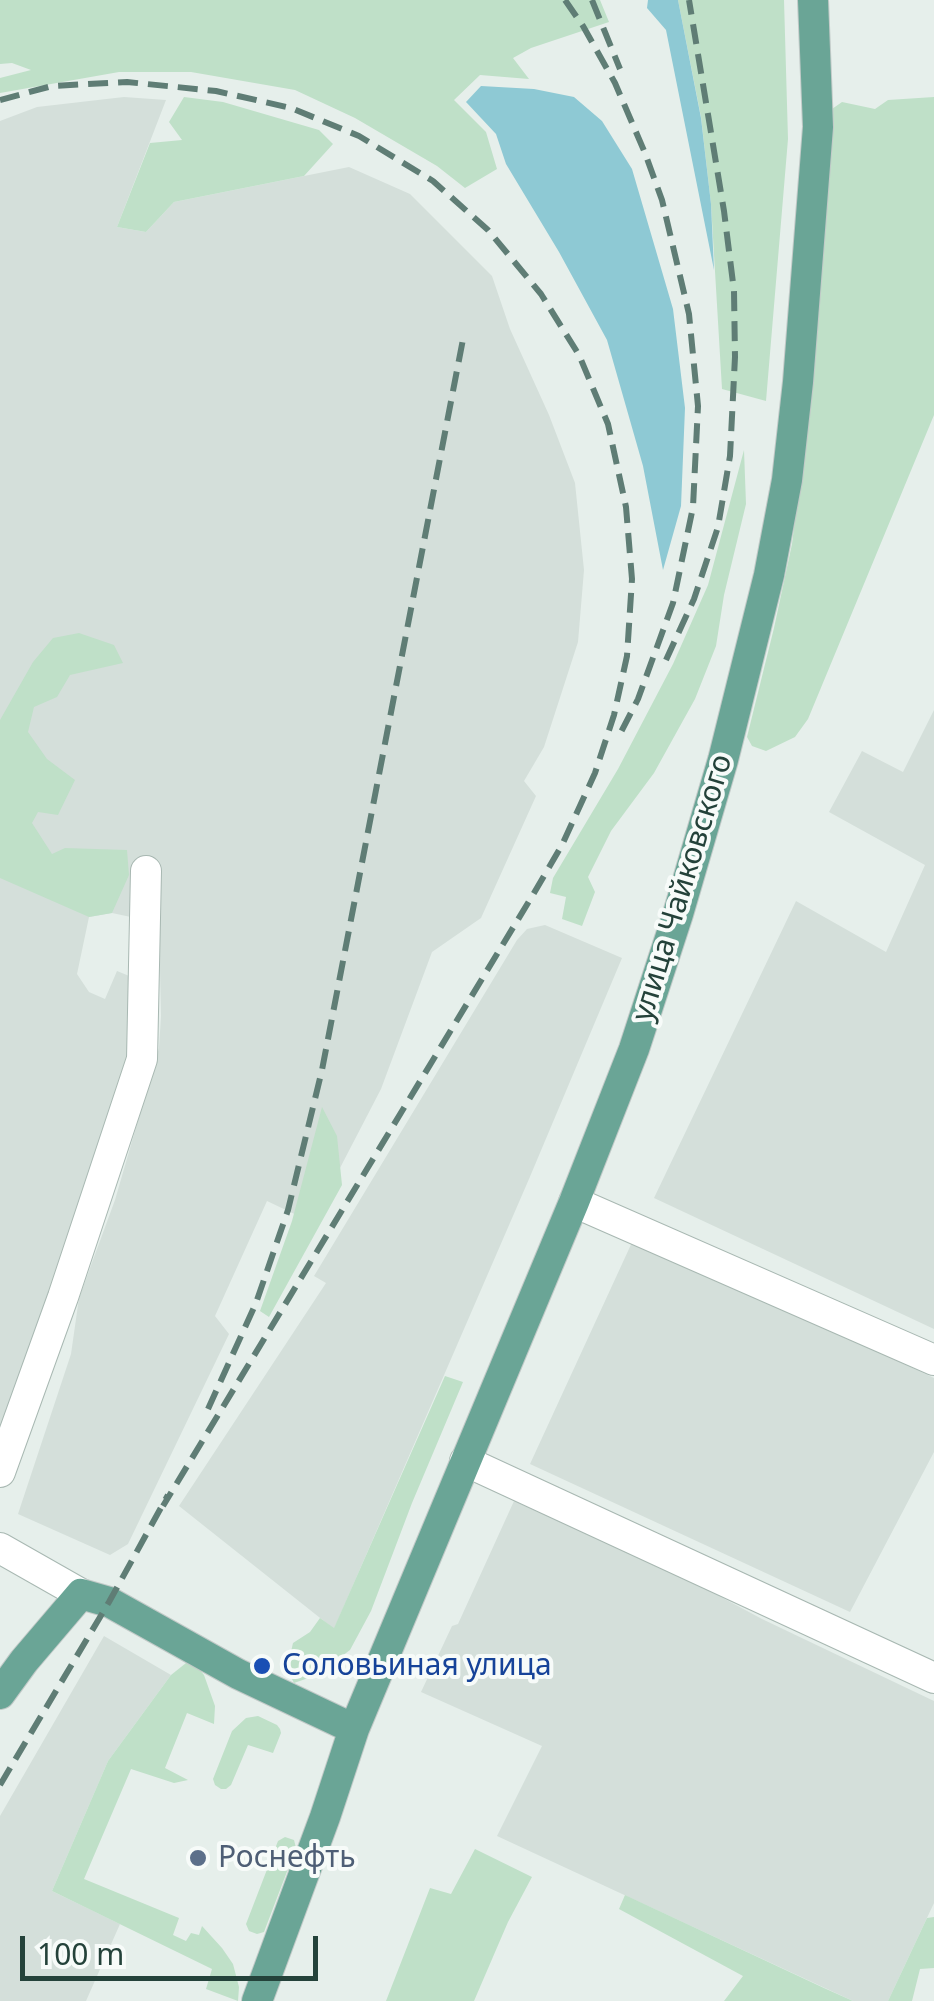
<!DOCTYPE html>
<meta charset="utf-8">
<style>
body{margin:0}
#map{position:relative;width:934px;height:2001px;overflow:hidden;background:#e6efeb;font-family:"Noto Sans",sans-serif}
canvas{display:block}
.scale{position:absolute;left:20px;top:1936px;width:298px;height:45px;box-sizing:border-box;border:5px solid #24423a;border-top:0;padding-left:12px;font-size:30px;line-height:35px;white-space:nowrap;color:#24423a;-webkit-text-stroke:8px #f7fbf9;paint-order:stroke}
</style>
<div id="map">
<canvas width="934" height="2001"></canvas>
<div class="scale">100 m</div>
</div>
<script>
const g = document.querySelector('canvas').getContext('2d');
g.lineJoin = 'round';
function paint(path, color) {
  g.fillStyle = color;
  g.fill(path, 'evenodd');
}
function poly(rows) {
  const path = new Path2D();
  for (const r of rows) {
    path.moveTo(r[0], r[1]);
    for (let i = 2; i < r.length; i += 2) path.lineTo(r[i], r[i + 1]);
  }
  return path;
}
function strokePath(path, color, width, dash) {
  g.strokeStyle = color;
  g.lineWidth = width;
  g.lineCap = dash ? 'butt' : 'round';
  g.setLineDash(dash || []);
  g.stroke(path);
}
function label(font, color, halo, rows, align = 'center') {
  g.font = font + ' "Noto Sans",sans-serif';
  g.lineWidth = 8;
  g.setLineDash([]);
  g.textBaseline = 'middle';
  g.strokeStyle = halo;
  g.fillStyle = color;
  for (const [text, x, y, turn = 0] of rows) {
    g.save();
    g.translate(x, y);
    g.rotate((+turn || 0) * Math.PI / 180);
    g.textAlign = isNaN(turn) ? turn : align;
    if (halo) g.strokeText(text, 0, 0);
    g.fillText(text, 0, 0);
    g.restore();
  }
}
paint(poly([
 [124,97,166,100,117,227,146,232,174,202,349,167,410,194,492,276,510,329,549,415,575,483,584,570,578,642,544,747,524,781,536,796,481,918,432,952,381,1089,327,1193,307,1220,267,1201,215,1316,229,1334,128,1544,110,1555,18,1514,71,1354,79,1298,115,1200,159,1048,161,1016,159,923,112,913,89,917,77,974,89,992,105,999,117,971,139,980,136,1051,0,1436,0,121,37,107],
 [934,710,934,1329,654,1198,796,901,886,952,925,865,829,812,862,751,903,772],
 [545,925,622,958,529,1179,334,1629,179,1506,326,1283,314,1276,517,940,527,929],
 [634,1238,934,1378,934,1452,850,1612,530,1464],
 [514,1501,682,1576,762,1619,934,1701,934,1903,888,2001,853,2001,497,1836,542,1746,421,1692,452,1626,458,1624],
 [104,1636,171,1675,108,1761,52,1891,120,1924,86,2001,0,2001,0,1816]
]), '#d4dfda');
paint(poly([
 [0,0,600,0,609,22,531,48,513,58,529,79,480,75,454,100,486,132,497,169,465,188,437,166,355,118,295,90,191,72,119,72,0,93,0,78,31,70,12,63,0,64],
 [678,0,784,0,788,139,766,401,722,389,711,204,701,117],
 [184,97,223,102,319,130,333,144,304,176,174,202,146,232,117,227,150,143,182,140,169,122],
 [934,97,934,415,808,719,795,737,766,751,752,746,747,737,774,628,792,544,811,387,827,210,828,130,832,109,842,102,875,109,888,100],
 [744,450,746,504,724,595,716,646,695,699,654,773,611,831,588,877,595,892,582,926,562,919,566,897,550,893,553,878,618,769,673,664,708,585],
 [79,633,114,645,123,663,70,675,57,697,34,707,28,732,47,759,75,780,58,815,38,812,32,823,52,854,65,848,127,850,129,875,112,913,89,917,0,878,0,720,33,662,53,638],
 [322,1107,337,1136,342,1185,269,1317,260,1311,292,1221],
 [445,1376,463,1382,412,1503,371,1611,350,1650,317,1675,294,1683,287,1669,293,1643,310,1632,320,1618,334,1628],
 [191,1659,204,1675,215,1706,214,1724,187,1713,165,1768,188,1780,174,1783,131,1769,84,1879,179,1918,173,1935,186,1941,191,1933,199,1935,202,1926,222,1948,233,1964,239,1987,238,2001,206,1989,212,1969,52,1891,108,1761,171,1675],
 [258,1716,277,1725,280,1729,281,1733,273,1753,248,1745,231,1785,226,1789,221,1789,215,1785,213,1779,232,1731,246,1718],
 [285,1837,294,1840,296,1848,264,1932,257,1934,249,1931,246,1924,278,1841],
 [475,1849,532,1877,508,1922,474,2001,386,2001,430,1888,451,1894],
 [625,1895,824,1988,853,2001,724,2001,743,1976,619,1909],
 [934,1917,934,1968,920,1969,912,2001,888,2001,927,1918]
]), '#bfe0c8');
paint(poly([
 [648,0,678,0,701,118,711,204,714,270,666,30,647,8],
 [481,86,534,89,574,97,602,121,632,169,673,309,685,408,681,506,663,570,643,466,607,340,559,252,506,164,496,134,466,102]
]), '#8ec9d4');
const minor = poly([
 [574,1202,934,1360],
 [465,1461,934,1678],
 [0,1472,63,1297,142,1059,146,871],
 [0,1548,81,1594]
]);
const major = poly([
 [0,1694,24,1661,81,1594,109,1602,238,1674,354,1729],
 [257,2001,325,1817,354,1729,574,1202,634,1049,678,914,723,760,769,575,787,480,798,382,818,127,813,0]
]);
strokePath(minor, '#a8b8b2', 32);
strokePath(major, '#c2cac8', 32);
strokePath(minor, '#fff', 30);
strokePath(major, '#6aa596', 30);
strokePath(poly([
 [565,0,583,26,615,83,645,153,662,200,689,314,698,406,693,507,673,603,638,699,618,738],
 [592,0,620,69],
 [0,100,52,86,127,82,216,91,291,108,359,136,433,181,488,230,541,294,579,355,608,424,626,507,632,579,627,656,614,715,595,773,562,845,534,893,163,1506],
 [666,660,694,599,718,527,730,456,735,357,734,291,724,211,689,0],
 [208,1409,256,1303,288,1210,322,1070,464,334],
 [0,1785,109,1602,168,1495]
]), '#5f7d75', 6, [20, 10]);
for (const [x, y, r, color] of [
 [262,1666,10,"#1a4fb4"],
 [198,1858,10,"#5c6f8a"]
]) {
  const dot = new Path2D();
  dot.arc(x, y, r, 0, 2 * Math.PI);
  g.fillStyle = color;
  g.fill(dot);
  strokePath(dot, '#f7fbf9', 4);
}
label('30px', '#24423a', '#f7fbf9', [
 ["улица Чайковского",683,888,-73]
]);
label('30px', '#164399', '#f7fbf9', [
 ["Соловьиная улица",282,1666]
], 'left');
label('30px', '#4e5e75', '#f7fbf9', [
 ["Роснефть",218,1858]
], 'left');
</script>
